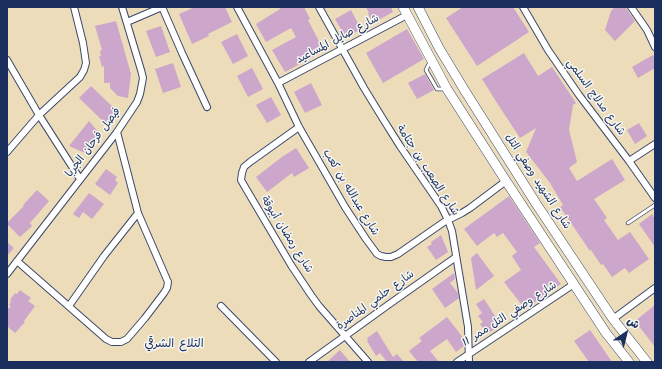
<!DOCTYPE html>
<meta charset="utf-8">
<style>
body{margin:0}
#map{position:relative;width:662px;height:369px;overflow:hidden;background:#eddcb9;font-family:Kalam,"Playpen Sans Arabic",sans-serif}
canvas{display:block}
.frame{position:absolute;inset:0;border:8px solid #1b2f5e;pointer-events:none}
.north{position:absolute;left:606px;top:313px;width:40px;height:40px;-webkit-text-stroke:3px #f6f6f2;paint-order:stroke;rotate:35deg;font-size:11px;font-weight:700;line-height:16px;text-align:center;color:#1b2f5e}
.north::after{content:'';display:block;margin:auto;width:14px;height:18px;background:#1b2f5e;clip-path:polygon(50% 0,100% 100%,50% 72%,0 100%)}
</style>
<div id="map">
<canvas width="662" height="369"></canvas>
<div class="frame"></div>
<div class="north">ش</div>
</div>
<script>
const g = document.querySelector('canvas').getContext('2d');
g.lineJoin = 'round';
function paint(path, color) {
  g.fillStyle = color;
  g.fill(path, 'evenodd');
}
function poly(rows) {
  const path = new Path2D();
  for (const r of rows) {
    path.moveTo(r[0], r[1]);
    for (let i = 2; i < r.length; i += 2) path.lineTo(r[i], r[i + 1]);
  }
  return path;
}
function strokePath(path, color, width, dash) {
  g.strokeStyle = color;
  g.lineWidth = width;
  g.lineCap = dash ? 'butt' : 'round';
  g.setLineDash(dash || []);
  g.stroke(path);
}
function label(font, color, halo, rows, align = 'center') {
  g.font = font + ' Kalam,"Playpen Sans Arabic",sans-serif';
  g.lineWidth = 3;
  g.setLineDash([]);
  g.textBaseline = 'middle';
  g.strokeStyle = halo;
  g.fillStyle = color;
  for (const [text, x, y, turn = 0] of rows) {
    g.save();
    g.translate(x, y);
    g.rotate((+turn || 0) * Math.PI / 180);
    g.textAlign = isNaN(turn) ? turn : align;
    if (halo) g.strokeText(text, 0, 0);
    g.fillText(text, 0, 0);
    g.restore();
  }
}
paint(poly([
 [195,7,225,7,232,22,208,34,209,36,192,44,179,14],
 [279,7,304,7,310,19,308,20,324,51,285,72,272,50,296,37,291,28,266,42,256,24,280,9],
 [366,7,391,7,393,12,373,23,368,14,369,13],
 [463,7,513,7,529,32,477,66,446,18],
 [615,7,625,7,635,21,615,41,605,30,611,11],
 [351,10,361,29,346,38,335,19],
 [116,21,131,74,128,98,118,96,110,88,110,83,104,83,104,66,102,67,99,56,101,56,100,51,102,50,95,26],
 [161,26,170,52,156,57,146,31],
 [407,29,424,59,383,83,366,53],
 [237,34,248,56,233,64,221,42],
 [524,53,538,76,552,67,576,103,573,105,569,130,577,162,569,168,577,181,612,159,625,180,594,199,607,218,604,220,618,240,630,232,649,259,629,273,625,268,612,277,603,264,601,265,591,250,590,251,560,207,563,205,550,183,526,152,536,128,520,138,497,103,482,79],
 [653,55,655,58,655,68,638,78,632,67],
 [173,63,181,87,163,93,155,69],
 [252,68,263,89,248,97,237,76],
 [425,74,434,90,417,99,408,83],
 [311,83,322,105,305,113,294,92],
 [91,86,117,111,107,125,79,98],
 [271,97,281,115,267,123,256,105],
 [89,121,100,134,85,153,69,146],
 [639,123,647,136,635,144,627,130],
 [296,148,309,168,294,177,292,173,267,192,256,177,282,157],
 [106,169,117,177,115,180,118,183,110,195,95,184],
 [37,190,49,201,30,223,32,226,20,237,7,224,7,223,24,206,23,205],
 [89,193,104,204,92,219,83,212,79,218,73,214],
 [509,196,540,243,534,247,561,284,525,309,504,282,521,270,512,256,517,252,503,233,497,237,494,233,477,246,464,229],
 [652,214,655,219,655,247,639,224],
 [441,235,448,252,436,260,427,247,432,244,431,242],
 [7,242,14,248,7,256],
 [477,253,494,276,476,290,471,258],
 [454,273,455,279,450,283,458,293,459,298,445,308,432,289],
 [20,290,31,298,28,301,35,306,24,321,25,322,15,333,7,326,7,310,11,306,9,305,11,302,10,300,15,293,17,294],
 [484,299,501,325,487,334,480,324,483,322,478,316,482,313,476,304],
 [655,305,655,347,635,321],
 [447,317,464,339,464,346,456,352,447,339,430,351,439,362,418,362,409,351,422,341,419,338],
 [590,330,608,356,612,362,589,362,574,341],
 [377,331,393,357,397,354,404,362,387,362,380,353,376,356,367,341,368,340,367,338],
 [340,350,350,362,327,362]
]), '#cca6cb');
const lane = poly([
 [430,62,426,70,437,89,445,89],
 [628,223,655,205]
]);
const street = poly([
 [162,7,182,53,207,107],
 [237,7,278,83,299,127,345,207,366,239,377,254,381,256,386,257,391,257,398,254,444,222,462,213,470,208,506,181],
 [319,7,364,88,383,119,400,146,441,206,448,220,452,231,468,327,469,362],
 [523,7,548,50,579,95,629,161,655,198],
 [631,7,647,30,655,47],
 [127,22,162,7],
 [7,60,39,115,80,179],
 [278,83,407,15],
 [299,127,250,162,244,167,242,173,241,180,245,187,291,265,311,295,319,306,368,362],
 [7,152,39,115,80,77,84,70,86,63,83,43,74,7],
 [629,161,655,144],
 [17,261,106,339,112,342,121,342,127,339,145,318,164,293,167,288,168,282,138,213,117,132],
 [7,274,117,132,137,102,140,94,143,78,141,70,122,7],
 [69,306,104,256,138,213],
 [221,306,276,362],
 [613,319,655,288],
 [309,362,388,305,456,257],
 [457,362,574,284]
]);
const secondary = poly([
 [403,7,447,89,506,181,606,333,629,362],
 [418,7,439,48,465,91,537,205,613,319,647,362]
]);
strokePath(lane, '#3a496c', 4.5);
strokePath(street, '#3a496c', 8);
strokePath(secondary, '#3a496c', 10);
strokePath(lane, '#fff', 3);
strokePath(street, '#fff', 6);
strokePath(secondary, '#fff', 9);
label('11px', '#1b2f5e', '#f6f6f2', [
 ["شارع صايل المساعيد",338,40,-28],
 ["شارع مدلاج السلمي",595,98,54],
 ["فيصل فرحان الجربا",94,143,-53],
 ["شارع الصعب بن جثامة",427,171,57],
 ["شارع الشهيد وصفي التل",537,182,57],
 ["شارع عبدالله بن كعب",350,193,59],
 ["شارع رمضان أبيوقة",286,235,58],
 ["شارع حلمي المناصرة",376,301,-36],
 ["شارع وصفي التل ممر 11",510,315,-33]
]);
label('12px', '#1b2f5e', '#f6f6f2', [
 ["التلاع الشرقي",174,345]
]);
</script>
